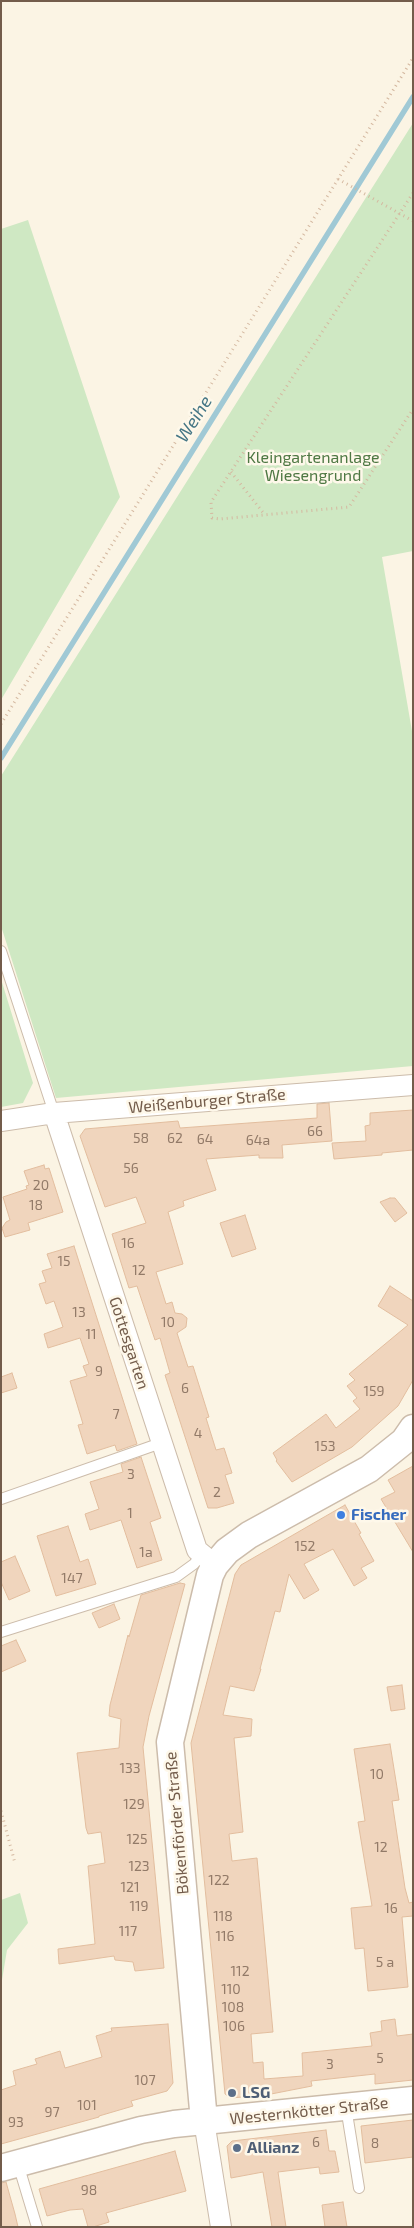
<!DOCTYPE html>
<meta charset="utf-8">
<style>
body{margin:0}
#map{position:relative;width:414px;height:2228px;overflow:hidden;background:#fbf4e4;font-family:"Exo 2",sans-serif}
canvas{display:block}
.frame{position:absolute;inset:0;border:2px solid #735c4b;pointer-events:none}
</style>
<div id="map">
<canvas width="414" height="2228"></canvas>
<div class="frame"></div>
</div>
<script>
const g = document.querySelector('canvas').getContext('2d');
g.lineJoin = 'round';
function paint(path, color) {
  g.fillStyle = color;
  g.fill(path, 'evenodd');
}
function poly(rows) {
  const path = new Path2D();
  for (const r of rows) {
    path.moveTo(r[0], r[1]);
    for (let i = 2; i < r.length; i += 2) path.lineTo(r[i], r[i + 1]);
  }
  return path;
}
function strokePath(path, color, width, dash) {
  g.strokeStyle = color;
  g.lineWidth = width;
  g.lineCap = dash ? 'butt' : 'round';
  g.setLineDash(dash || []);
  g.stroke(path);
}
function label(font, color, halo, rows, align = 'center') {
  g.font = font + ' "Exo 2",sans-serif';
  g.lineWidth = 5;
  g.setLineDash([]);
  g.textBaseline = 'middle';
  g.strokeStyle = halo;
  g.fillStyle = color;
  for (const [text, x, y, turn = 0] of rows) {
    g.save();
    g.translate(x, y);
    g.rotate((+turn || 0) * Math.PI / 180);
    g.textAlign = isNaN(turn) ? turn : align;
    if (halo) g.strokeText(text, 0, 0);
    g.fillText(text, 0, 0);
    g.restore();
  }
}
paint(poly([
 [413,123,413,551,382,557,413,737,413,1066,56,1098,1,926,1,776],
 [28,220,120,497,1,700,1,229],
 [1,979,33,1083,23,1103,1,1107],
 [20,1893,28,1923,7,1950,1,1986,1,1900]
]), '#cfe8c3');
strokePath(poly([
 [1,758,413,97]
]), '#a0c9d5', 5.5);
const building = poly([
 [329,1103,332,1141,282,1145,283,1158,259,1158,259,1155,206,1159,216,1190,183,1201,184,1206,168,1212,183,1264,156,1272,166,1304,172,1302,175,1313,182,1314,187,1318,186,1327,177,1333,188,1367,193,1366,209,1417,206,1418,216,1450,224,1448,232,1473,225,1475,234,1503,217,1508,208,1508,165,1375,170,1373,160,1338,155,1340,137,1286,129,1288,112,1234,146,1223,136,1197,105,1207,80,1136,85,1129,178,1121,180,1128,317,1118,317,1104,329,1103],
 [413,1110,413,1150,382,1153,382,1155,334,1159,332,1143,366,1141,365,1126,370,1125,370,1113,413,1110],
 [44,1165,45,1169,49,1168,63,1212,28,1223,30,1230,5,1237,2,1228,6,1222,10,1220,3,1197,27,1189,26,1186,29,1185,24,1171,44,1165],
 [390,1198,395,1198,407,1213,395,1222,380,1202,390,1198],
 [245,1215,256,1249,232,1257,220,1223,245,1215],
 [74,1246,137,1444,117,1451,115,1445,87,1454,78,1425,83,1424,70,1381,87,1376,83,1366,89,1364,80,1338,48,1348,44,1334,63,1327,54,1301,46,1304,39,1284,46,1282,42,1271,52,1268,47,1254,74,1246],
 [390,1286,413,1301,413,1380,398,1406,352,1447,292,1482,276,1461,277,1460,273,1453,326,1414,336,1428,360,1409,353,1401,357,1398,347,1386,355,1380,349,1374,408,1325,378,1306,390,1286],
 [12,1373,17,1388,1,1393,1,1377,12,1373],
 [141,1457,161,1518,150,1522,162,1560,137,1568,121,1520,90,1530,85,1514,99,1509,90,1482,123,1472,121,1464,141,1457],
 [413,1466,413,1552,381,1499,395,1492,388,1480,413,1466],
 [345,1505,361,1533,359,1534,374,1561,361,1568,367,1578,354,1586,333,1549,304,1564,319,1590,304,1599,289,1574,280,1612,275,1611,260,1669,261,1669,254,1691,230,1686,223,1715,252,1719,251,1736,234,1738,243,1832,229,1834,232,1861,257,1858,273,2032,251,2034,253,2063,263,2062,264,2079,303,2076,302,2053,372,2046,370,2033,382,2031,381,2021,395,2019,397,2036,413,2034,413,2080,375,2084,375,2074,311,2081,312,2086,266,2095,231,2098,225,2094,191,1743,235,1574,241,1565,345,1505],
 [68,1526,80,1562,88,1559,96,1584,56,1596,37,1536,68,1526],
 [15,1556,30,1591,9,1600,1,1582,1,1562,15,1556],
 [180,1583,185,1584,149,1716,143,1747,164,1968,135,1971,133,1962,115,1960,114,1956,59,1964,58,1949,95,1944,88,1866,105,1863,101,1832,88,1834,86,1828,77,1753,119,1748,121,1719,109,1716,110,1705,128,1635,129,1637,141,1595,180,1583],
 [114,1604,120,1619,99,1628,92,1613,114,1604],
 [16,1640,26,1661,1,1672,1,1646,16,1640],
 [402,1685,405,1709,391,1711,387,1687,402,1685],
 [390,1744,399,1800,392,1801,405,1888,409,1903,413,1902,413,1916,402,1917,408,1987,368,1991,364,1948,355,1949,351,1908,372,1906,358,1822,365,1821,354,1749,390,1744],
 [168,2024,173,2083,167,2091,131,2101,133,2106,99,2116,99,2117,1,2144,1,2090,16,2085,13,2071,37,2064,35,2059,60,2051,65,2068,102,2057,96,2036,112,2031,111,2028,168,2024],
 [413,2120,413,2157,365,2163,361,2126,413,2120],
 [326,2130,329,2151,335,2151,339,2172,320,2174,319,2167,278,2172,286,2227,272,2227,263,2172,231,2178,227,2146,232,2141,326,2130],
 [175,2151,186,2191,106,2213,109,2222,93,2227,88,2227,83,2209,70,2210,47,2216,39,2189,175,2151],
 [6,2182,15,2214,18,2227,1,2227,1,2183,6,2182],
 [343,2202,347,2227,325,2227,322,2205,343,2202]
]);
paint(building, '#f0d5bd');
strokePath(building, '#e2bd9e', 1);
const service = poly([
 [1,951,54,1113],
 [1,1499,161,1443],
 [1,1632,176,1577,194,1564,202,1554],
 [346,2107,359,2188],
 [18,2164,37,2227]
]);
const minor = poly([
 [54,1113,197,1550,215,1565],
 [1,1121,54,1113,413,1085],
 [204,2121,221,2227]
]);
const tertiary = poly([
 [204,2121,170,1742,210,1575,215,1565,227,1551,249,1535,369,1469,404,1441,413,1428],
 [1,2168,141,2130,174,2124,413,2100]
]);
strokePath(service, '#ccbcab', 12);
strokePath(minor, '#ccbcab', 22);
strokePath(tertiary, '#ccbcab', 29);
strokePath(poly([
 [338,179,413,221],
 [413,193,211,502,212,518,220,519,349,507,413,409],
 [231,472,265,515],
 [1,724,413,58],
 [1,1811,15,1863]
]), '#d4b8a0', 3, [1, 4]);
strokePath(service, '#fff', 10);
strokePath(minor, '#fff', 20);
strokePath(tertiary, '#fff', 26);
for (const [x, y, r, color] of [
 [341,1515,5,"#3f7fe0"],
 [232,2093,5,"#5c6f8a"],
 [237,2148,5,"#5c6f8a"]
]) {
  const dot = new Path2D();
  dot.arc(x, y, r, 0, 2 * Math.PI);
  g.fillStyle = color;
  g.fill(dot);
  strokePath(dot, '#fef8ea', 2);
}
label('14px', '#927a68', null, [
 ["66",315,1131],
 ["58",141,1138],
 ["62",175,1138],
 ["64",205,1139],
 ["64a",258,1140],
 ["56",131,1168],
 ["20",41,1185],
 ["18",36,1205],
 ["16",128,1243],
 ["15",64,1261],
 ["12",139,1270],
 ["13",79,1312],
 ["10",168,1322],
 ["11",91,1334],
 ["9",99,1371],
 ["6",185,1388],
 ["159",374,1391],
 ["7",116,1414],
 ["4",198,1433],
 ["153",325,1446],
 ["3",131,1474],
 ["2",217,1492],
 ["1",130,1513],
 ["152",305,1546],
 ["1a",146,1552],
 ["147",72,1578],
 ["133",130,1768],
 ["10",377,1774],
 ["129",134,1804],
 ["125",137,1839],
 ["12",381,1847],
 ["123",139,1866],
 ["122",219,1880],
 ["121",130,1887],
 ["119",139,1906],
 ["16",391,1908],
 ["118",223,1916],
 ["117",128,1931],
 ["116",225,1936],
 ["5 a",385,1962],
 ["112",240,1971],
 ["110",231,1989],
 ["108",233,2007],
 ["106",234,2026],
 ["5",380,2058],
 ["3",330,2064],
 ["107",145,2080],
 ["101",87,2105],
 ["97",52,2112],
 ["93",16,2122],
 ["6",316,2142],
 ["8",375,2143],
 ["98",89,2190]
]);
label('16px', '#4e7843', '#fef8ea', [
 ["Kleingartenanlage",313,458],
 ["Wiesengrund",313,476]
]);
label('16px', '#735c4b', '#fef8ea', [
 ["Weißenburger Straße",207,1101,-5],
 ["Gottesgarten",129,1343,72],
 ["Bökenförder Straße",177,1823,-95],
 ["Westernkötter Straße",309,2111,-6]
]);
label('bold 16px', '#366cbe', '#fef8ea', [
 ["Fischer",351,1515]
], 'left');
label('bold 16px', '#4e5e75', '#fef8ea', [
 ["LSG",242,2093],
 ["Allianz",247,2148]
], 'left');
label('italic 18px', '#457685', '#fef8ea', [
 ["Weihe",194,419,-58]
]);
</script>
